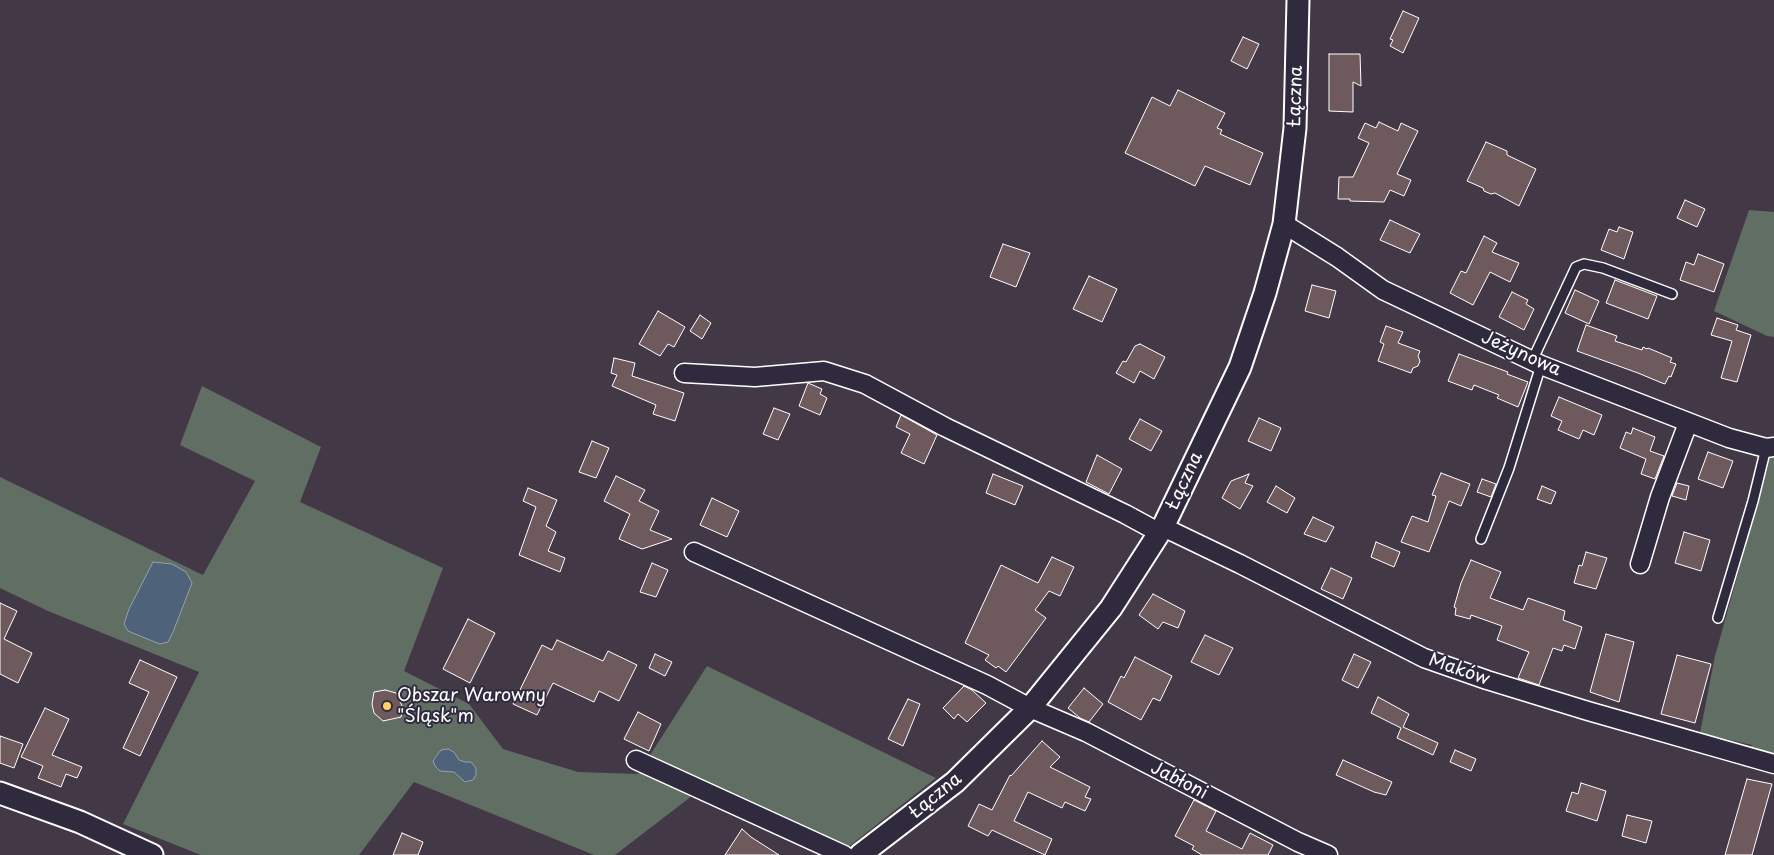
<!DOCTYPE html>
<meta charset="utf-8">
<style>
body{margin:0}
canvas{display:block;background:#423846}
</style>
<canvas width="1774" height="855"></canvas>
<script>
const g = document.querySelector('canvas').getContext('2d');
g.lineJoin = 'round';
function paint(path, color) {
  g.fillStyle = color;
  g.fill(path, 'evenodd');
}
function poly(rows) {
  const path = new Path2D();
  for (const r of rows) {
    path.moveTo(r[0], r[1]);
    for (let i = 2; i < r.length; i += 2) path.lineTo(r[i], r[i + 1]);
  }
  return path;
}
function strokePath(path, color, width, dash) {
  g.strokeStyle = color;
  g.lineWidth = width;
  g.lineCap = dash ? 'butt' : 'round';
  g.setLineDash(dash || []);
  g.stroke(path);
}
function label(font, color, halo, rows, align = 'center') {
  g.font = font + ' "Playpen Sans",sans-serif';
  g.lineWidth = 4;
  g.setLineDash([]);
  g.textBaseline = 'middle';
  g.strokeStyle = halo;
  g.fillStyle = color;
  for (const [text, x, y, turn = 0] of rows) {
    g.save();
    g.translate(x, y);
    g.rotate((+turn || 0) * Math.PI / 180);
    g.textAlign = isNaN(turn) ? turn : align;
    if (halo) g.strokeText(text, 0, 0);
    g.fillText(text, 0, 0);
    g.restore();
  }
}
paint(poly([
 [1749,210,1774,212,1774,337,1767,336,1714,311],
 [202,386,321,447,300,502,443,568,404,671,469,704,503,749,578,772,638,774,707,666,936,778,847,848,706,782,688,799,615,855,594,855,414,782,359,855,201,855,123,824,199,672,48,611,0,588,0,477,203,575,255,481,180,445],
 [1771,455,1774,455,1774,773,1741,766,1752,745,1700,733,1715,656]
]), '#606e64');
const water = poly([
 [153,562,172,564,186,572,192,583,173,632,168,642,160,644,128,631,124,624,129,609,153,562],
 [448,749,454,752,459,760,465,762,471,762,476,768,476,775,473,780,465,782,454,772,440,771,435,766,433,761,437,755,441,750,448,749]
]);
paint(water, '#4e627a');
strokePath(water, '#95a1af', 1);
const building = poly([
 [1403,11,1419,18,1403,53,1390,46,1393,40,1390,39,1403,11],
 [1243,37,1259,44,1247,69,1231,61,1243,37],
 [1329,54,1360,54,1361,86,1353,82,1353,112,1329,111,1329,54],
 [1178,90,1225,113,1217,128,1222,130,1220,134,1263,153,1250,185,1205,166,1195,186,1125,153,1152,97,1170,106,1178,90],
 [1379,122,1398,131,1401,123,1418,131,1397,174,1411,180,1404,196,1390,190,1384,202,1350,201,1350,199,1338,199,1339,177,1353,177,1369,143,1358,138,1365,123,1376,128,1379,122],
 [1486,142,1507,151,1507,155,1536,169,1519,206,1495,193,1491,194,1484,191,1483,188,1467,181,1486,142],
 [1685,200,1705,209,1697,227,1677,218,1685,200],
 [1390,220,1420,234,1410,253,1380,240,1390,220],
 [1619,227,1633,232,1624,259,1601,250,1609,229,1617,232,1619,227],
 [1484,236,1497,243,1492,252,1519,263,1510,282,1490,272,1473,305,1450,293,1461,271,1466,273,1484,236],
 [1003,244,1030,253,1016,287,990,277,1003,244],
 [1698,254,1724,264,1714,292,1680,280,1686,262,1694,265,1698,254],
 [1089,276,1117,289,1102,322,1073,309,1089,276],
 [1615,280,1657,296,1648,319,1606,303,1615,280],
 [1312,285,1336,291,1329,318,1305,311,1312,285],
 [1575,290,1599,301,1589,324,1565,313,1575,290],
 [1512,292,1528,300,1526,304,1534,309,1524,330,1499,317,1512,292],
 [658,311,685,327,674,347,668,344,660,356,639,344,658,311],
 [700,315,711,323,702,339,690,331,700,315],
 [1717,318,1738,325,1736,330,1751,335,1737,382,1721,378,1732,341,1711,335,1717,318],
 [1586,325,1617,336,1615,341,1642,350,1643,347,1647,349,1648,348,1672,358,1670,362,1676,364,1671,377,1669,376,1665,384,1662,383,1638,373,1577,351,1586,325],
 [1386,326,1403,332,1398,343,1420,351,1418,356,1420,361,1418,366,1413,368,1411,373,1378,361,1384,344,1380,342,1386,326],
 [1140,344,1165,357,1154,379,1140,371,1134,383,1116,373,1123,361,1126,362,1135,346,1140,344],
 [1459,354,1508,372,1507,374,1528,382,1518,407,1497,398,1499,395,1474,385,1472,390,1448,381,1459,354],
 [614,358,635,363,632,376,684,393,675,421,653,414,656,405,612,386,617,375,611,373,614,358],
 [808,383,822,389,820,394,827,398,820,415,799,406,808,383],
 [1559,397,1602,415,1594,435,1583,430,1579,439,1558,430,1562,421,1551,416,1559,397],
 [774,408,790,414,778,440,763,434,774,408],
 [901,415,937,435,924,464,901,453,910,434,896,427,901,415],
 [1259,418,1281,428,1271,451,1248,441,1259,418],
 [1140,419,1162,431,1151,451,1129,439,1140,419],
 [1633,428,1655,437,1650,451,1664,456,1655,479,1641,474,1646,459,1620,448,1626,432,1631,434,1633,428],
 [592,441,609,448,596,478,579,472,592,441],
 [1708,452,1733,461,1723,488,1698,479,1708,452],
 [1097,455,1122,469,1109,494,1086,482,1097,455],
 [1441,473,1470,484,1461,506,1449,501,1429,552,1401,542,1412,516,1428,522,1436,496,1432,495,1441,473],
 [993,474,1023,486,1015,505,986,493,993,474],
 [1249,474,1245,483,1253,486,1240,509,1222,498,1231,481,1249,474],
 [616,476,645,490,639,501,659,511,650,530,672,539,642,549,619,539,630,514,604,501,616,476],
 [1482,479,1496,484,1491,497,1477,492,1482,479],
 [1677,483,1689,486,1686,500,1672,496,1677,483],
 [1276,486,1295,498,1287,513,1267,502,1276,486],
 [1542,486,1556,492,1551,504,1537,499,1542,486],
 [528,488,557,500,546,526,556,532,548,551,565,558,560,572,519,555,536,507,523,501,528,488],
 [712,498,739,511,727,537,700,525,712,498],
 [1313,517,1334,527,1326,542,1304,534,1313,517],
 [1684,532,1710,540,1701,571,1675,563,1684,532],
 [1376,542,1400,552,1394,567,1371,557,1376,542],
 [1586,552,1607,558,1596,589,1574,583,1579,565,1582,566,1586,552],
 [1052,557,1074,567,1060,596,1049,591,1035,610,1046,618,1006,672,998,666,996,668,985,660,989,655,965,643,1001,565,1038,583,1052,557],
 [1471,560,1501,572,1490,598,1523,610,1528,598,1565,611,1563,620,1582,627,1575,649,1564,645,1562,651,1553,648,1539,685,1518,678,1529,652,1497,640,1502,626,1471,615,1470,619,1455,615,1456,608,1454,607,1461,583,1471,560],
 [652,563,668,570,656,597,640,592,652,563],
 [1331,568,1352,578,1343,599,1321,589,1331,568],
 [1153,594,1185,611,1178,628,1163,622,1158,629,1139,615,1153,594],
 [0,603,17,611,4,639,32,653,18,683,0,674,0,603],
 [468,619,495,633,470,683,443,669,468,619],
 [1606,634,1634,642,1619,702,1590,692,1606,634],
 [1205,635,1233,648,1219,675,1191,662,1205,635],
 [557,640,603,661,608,651,637,665,619,701,599,691,594,702,553,683,537,715,513,704,542,645,552,650,557,640],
 [655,654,672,662,665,676,649,668,655,654],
 [1354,654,1371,662,1358,688,1342,680,1354,654],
 [1677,655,1711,664,1695,723,1661,714,1677,655],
 [1135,657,1172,676,1160,701,1153,698,1141,720,1108,702,1121,676,1124,678,1135,657],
 [140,660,177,677,140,756,123,748,149,692,129,683,140,660],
 [964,686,972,690,986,703,967,722,958,714,954,719,943,708,964,686],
 [1084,688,1103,704,1089,722,1080,718,1068,708,1084,688],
 [385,690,396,693,403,708,401,717,383,721,374,713,372,704,374,692,385,690],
 [1378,697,1409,714,1403,727,1438,743,1433,755,1397,738,1401,728,1371,713,1378,697],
 [908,699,920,704,903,746,888,739,908,699],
 [45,708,69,719,52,755,82,767,77,778,66,774,61,787,38,778,43,766,21,757,45,708],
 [638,712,661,724,649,751,624,739,638,712],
 [0,736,23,744,14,768,0,763,0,736],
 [1042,741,1060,757,1050,767,1090,787,1085,797,1091,799,1085,811,1065,802,1062,808,1028,792,1014,821,1052,839,1045,855,992,830,988,836,968,826,979,804,992,810,1010,775,1011,776,1042,741],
 [1455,750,1476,759,1471,771,1450,762,1455,750],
 [1343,760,1392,782,1386,795,1374,792,1336,775,1343,760],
 [1747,779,1772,784,1752,855,1725,855,1747,779],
 [1581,783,1606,791,1597,821,1566,811,1572,792,1578,794,1581,783],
 [1194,800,1216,811,1206,831,1242,849,1250,833,1273,845,1268,855,1202,855,1192,849,1194,846,1175,836,1194,800],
 [1627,815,1652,821,1646,843,1622,836,1627,815],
 [742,829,751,837,779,855,725,855,742,829],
 [402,833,423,842,418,855,393,855,402,833]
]);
paint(building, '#6e595c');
strokePath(building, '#fff', 1);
const service = poly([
 [1532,361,1576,267,1584,264,1603,268,1672,294],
 [1481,539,1509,468,1541,365],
 [1718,618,1753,501,1766,448]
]);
const minor = poly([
 [1284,224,1337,257,1383,290,1541,365,1729,438,1766,448,1774,447],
 [684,373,755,377,824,371,865,384,945,427,1125,514,1160,533],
 [1163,527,1240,564,1424,658,1487,680,1588,711,1774,764],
 [694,552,987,685,1030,708,1086,732,1298,842,1328,855],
 [1640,564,1660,497,1688,423],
 [636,760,844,855]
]);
const tertiary = poly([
 [0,793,80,822,152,855],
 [860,855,955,782,1030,708,1111,608,1163,527,1240,367,1265,293,1284,224,1295,128,1298,0]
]);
strokePath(service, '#fff', 12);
strokePath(minor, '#fff', 21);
strokePath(tertiary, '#fff', 25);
strokePath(service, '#2f2a3d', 9);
strokePath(minor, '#2f2a3d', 18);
strokePath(tertiary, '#2f2a3d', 21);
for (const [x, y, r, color] of [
 [387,706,5,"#ffd166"]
]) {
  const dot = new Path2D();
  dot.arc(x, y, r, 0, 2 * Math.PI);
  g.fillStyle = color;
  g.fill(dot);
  strokePath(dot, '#2f2a3d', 2);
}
label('18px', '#fff', '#2f2a3d', [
 ["Łączna",1296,96,-88],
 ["Jeżynowa",1521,354,24],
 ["Łączna",1185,481,-65],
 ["Maków",1459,670,19],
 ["Jabłoni",1179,781,27],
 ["Łączna",936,796,-39]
]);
label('18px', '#fff', '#2f2a3d', [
 ["Obszar Warowny",397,696],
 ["\"Śląsk\"m",397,717]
], 'left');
</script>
